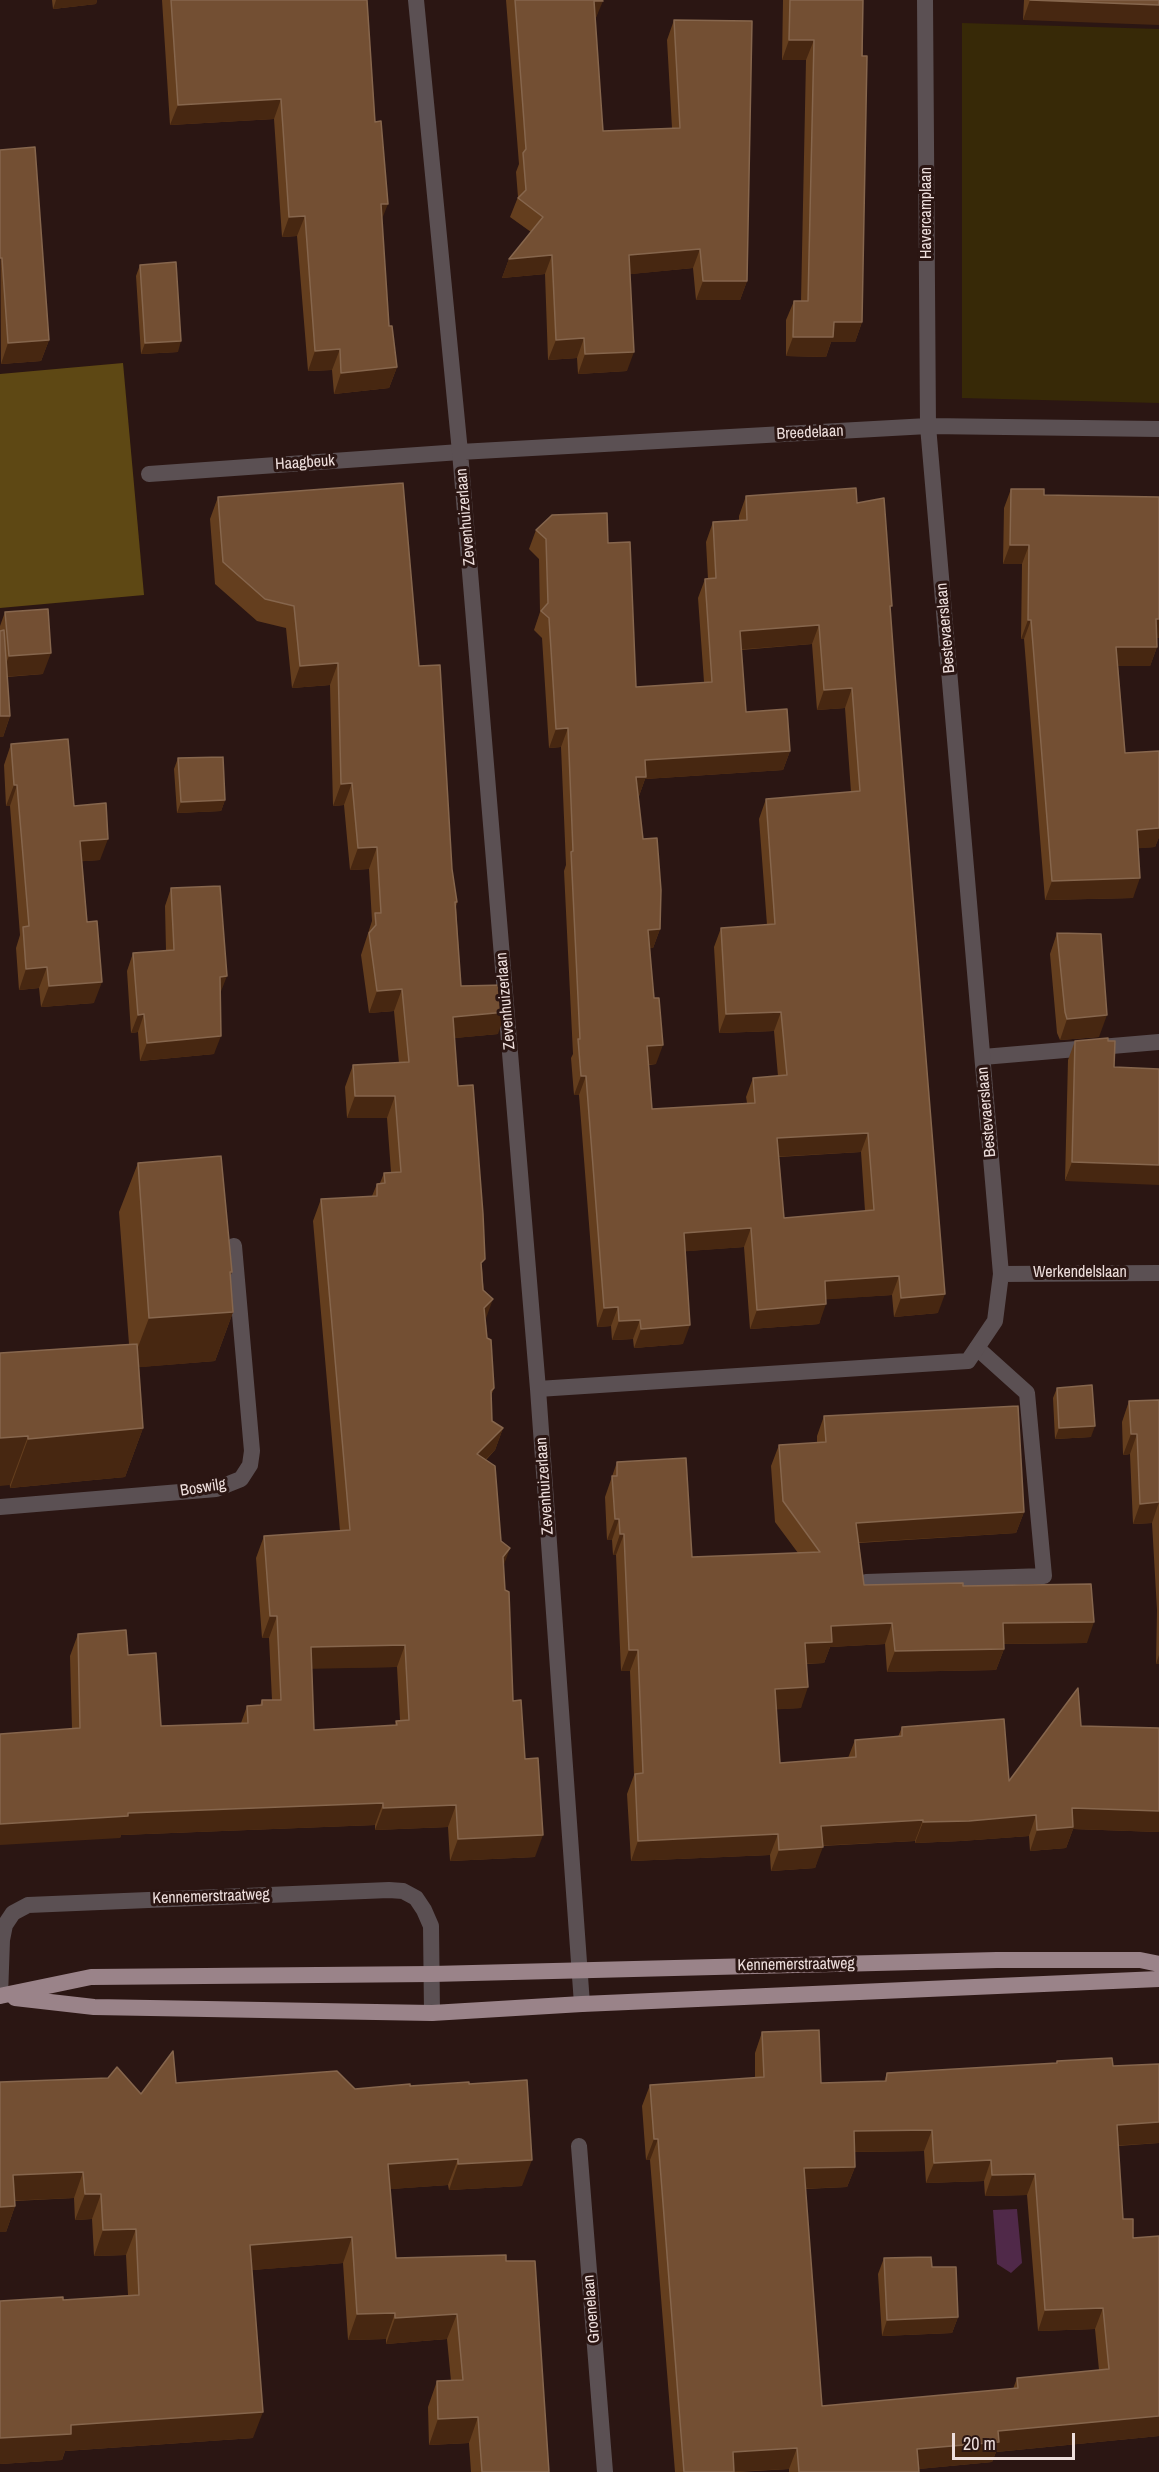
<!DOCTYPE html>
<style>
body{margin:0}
#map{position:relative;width:1159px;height:2472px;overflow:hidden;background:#2b1613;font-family:"Archivo Narrow",sans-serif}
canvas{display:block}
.scale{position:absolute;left:952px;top:2433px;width:123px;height:27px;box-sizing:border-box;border:3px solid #eddedc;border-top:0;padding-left:8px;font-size:18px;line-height:21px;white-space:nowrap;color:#eddedc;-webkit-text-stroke:4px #2b1613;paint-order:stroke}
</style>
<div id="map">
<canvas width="1159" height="2472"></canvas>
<div class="scale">20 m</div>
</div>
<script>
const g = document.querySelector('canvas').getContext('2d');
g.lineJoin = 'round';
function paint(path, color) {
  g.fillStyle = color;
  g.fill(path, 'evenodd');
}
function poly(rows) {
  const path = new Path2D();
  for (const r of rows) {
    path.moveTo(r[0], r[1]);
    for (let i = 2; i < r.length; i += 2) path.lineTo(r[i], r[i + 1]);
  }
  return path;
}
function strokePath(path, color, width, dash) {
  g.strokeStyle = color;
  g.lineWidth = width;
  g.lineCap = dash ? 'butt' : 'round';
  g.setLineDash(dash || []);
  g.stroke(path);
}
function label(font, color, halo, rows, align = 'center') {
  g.font = font + ' "Archivo Narrow",sans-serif';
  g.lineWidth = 6;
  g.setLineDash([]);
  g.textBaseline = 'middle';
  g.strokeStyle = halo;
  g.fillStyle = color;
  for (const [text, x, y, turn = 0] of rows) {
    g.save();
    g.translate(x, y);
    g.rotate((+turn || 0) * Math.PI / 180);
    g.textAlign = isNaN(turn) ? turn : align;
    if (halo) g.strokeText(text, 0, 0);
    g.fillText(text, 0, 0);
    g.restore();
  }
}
paint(poly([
 [962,23,1159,29,1159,403,962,398]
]), '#372907');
paint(poly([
 [123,363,144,595,0,608,0,374]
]), '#5e4814');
paint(poly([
 [1017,2209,1022,2263,1011,2273,997,2264,993,2210]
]), '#502949');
strokePath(poly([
 [149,474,460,452],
 [983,1057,1159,1042],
 [866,1582,1044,1576,1027,1393,977,1348]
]), '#5b5053', 16);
strokePath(poly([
 [416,0,460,452,538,1389,582,2004],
 [460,452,928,426,1159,429],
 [1001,1274,1159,1273],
 [538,1389,968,1361,995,1321,1001,1274,928,426,925,0],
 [0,1507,216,1489,241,1479,250,1465,252,1451,234,1246],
 [0,1996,2,1940,5,1925,13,1913,28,1905,389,1890,403,1891,416,1898,424,1910,431,1926,432,2013],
 [579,2146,605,2472]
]), '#5b5053', 16);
strokePath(poly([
 [0,1996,91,1977,432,1974,997,1960,1140,1960,1159,1964],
 [15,1998,94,2007,432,2013,582,2004,1159,1979]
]), '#9a8389', 16);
paint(poly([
 [52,0,97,0,96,4,53,9],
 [162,0,367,0,389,326,397,367,389,388,334,394,332,370,308,371,297,236,282,237,274,119,170,125],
 [506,0,602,0,595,20,603,131,672,128,667,40,674,20,747,281,740,300,696,300,693,268,630,274,627,371,578,374,577,358,548,360,545,274,502,278,509,259,531,232,510,217,518,197,516,172,519,164],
 [783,0,863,0,862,322,855,342,831,342,826,357,786,356,786,320,794,301,801,301,806,60,782,60],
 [1024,0,1159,0,1023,20],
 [0,150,49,340,41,361,1,364],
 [140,265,178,352,141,354,136,276],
 [1011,489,1044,495,1157,638,1157,647,1150,666,1118,666,1125,753,1159,751,1159,837,1155,847,1138,848,1133,898,1045,900,1024,639,1021,639,1022,564,1003,564,1004,508],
 [746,496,857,503,890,611,938,1313,894,1317,892,1295,826,1299,819,1324,750,1329,744,1247,686,1251,683,1344,634,1348,633,1339,612,1340,611,1326,597,1327,579,1095,574,1095,571,1058,573,1054,564,871,566,865,561,747,549,748,542,638,534,630,540,612,539,559,529,549,536,530,608,543,636,687,704,682,698,598,705,579,708,579,706,542,713,522,739,521,739,516],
 [812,644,817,710,845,708,851,792,766,799,759,819,767,925,721,928,714,947,719,1033,774,1031,778,1076,753,1078,746,1097,747,1103,652,1109,649,1065,656,1064,650,948,653,948,660,929,643,839,638,796,639,796,645,779,783,770,790,751,746,712,741,650],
 [861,1152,865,1211,784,1218,779,1157],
 [218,497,419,666,457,902,456,907,461,986,498,1034,454,1038,458,1086,482,1268,487,1338,494,1388,491,1396,492,1421,503,1428,495,1450,486,1460,503,1567,513,1701,525,1759,535,1857,450,1861,448,1827,375,1830,375,1825,121,1835,120,1838,72,1729,70,1656,78,1634,128,1655,161,1726,241,1723,247,1706,260,1705,262,1700,272,1700,269,1638,262,1638,256,1558,264,1536,340,1531,313,1221,321,1199,372,1196,377,1184,380,1183,384,1173,391,1172,387,1118,347,1118,345,1087,353,1065,399,1063,394,1011,369,1013,361,955,372,921,369,869,350,870,344,805,333,806,330,685,292,688,286,628,257,621,215,584,210,519],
 [397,1667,400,1720,396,1721,395,1725,314,1730,312,1668],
 [5,612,43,674,7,677,10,716,3,737,0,737,0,626],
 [11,744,74,806,100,860,82,861,94,1003,41,1007,39,988,19,990,16,948,20,935,10,806,6,806,4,765],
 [178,758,225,800,221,811,177,813,174,769],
 [171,888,220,994,214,1054,140,1061,138,1032,131,1033,127,971,133,953,166,951,165,906],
 [1057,933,1099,1037,1060,1040,1057,1033,1050,954],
 [1075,1041,1114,1067,1065,1181,1068,1060],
 [138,1163,230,1278,233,1312,215,1361,139,1367,143,1428,125,1477,10,1488,0,1353,129,1344,119,1212],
 [1057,1388,1091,1437,1055,1439,1053,1398],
 [1159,1400,1159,1664,1156,1664,1157,1610,1152,1523,1133,1524,1130,1454,1123,1455,1122,1422,1129,1401],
 [824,1416,1024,1512,1016,1533,859,1543,864,1585,963,1586,1087,1643,1004,1644,1004,1649,996,1670,887,1672,885,1644,830,1647,824,1663,806,1664,801,1708,776,1709,780,1763,848,1758,855,1740,898,1737,902,1727,1009,1781,1081,1726,1159,1728,1159,1832,1073,1829,1066,1848,1030,1851,1029,1836,961,1841,915,1843,915,1841,822,1846,815,1868,771,1871,770,1855,631,1861,627,1794,634,1775,630,1671,621,1671,616,1555,613,1555,612,1540,607,1540,605,1497,617,1462,692,1557,798,1553,775,1522,771,1466,779,1445,817,1443,817,1436],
 [762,2032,821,2083,884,2082,887,2073,1056,2064,1057,2061,1113,2066,1159,2143,1118,2146,1123,2219,1133,2238,1159,2436,996,2452,992,2462,918,2469,919,2472,789,2472,789,2469,738,2472,675,2472,650,2160,646,2160,642,2106,650,2085,755,2078,755,2053],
 [924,2151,926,2183,984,2181,985,2196,1027,2195,1038,2331,1095,2329,1099,2370,1017,2378,1013,2389,822,2406,805,2189,847,2187,855,2167,855,2152],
 [0,2082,141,2094,176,2083,355,2089,410,2086,469,2084,522,2186,449,2190,448,2185,390,2189,396,2258,506,2261,549,2472,471,2472,469,2443,429,2445,428,2407,437,2381,451,2381,447,2339,386,2344,386,2339,348,2340,343,2263,251,2270,253,2438,65,2451,62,2460,0,2464,0,2301,63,2300,128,2295,126,2255,94,2256,92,2219,75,2220,74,2198,15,2201,15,2206,6,2232],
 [884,2258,932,2267,958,2317,952,2333,882,2336,878,2274]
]), '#643e1e');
paint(poly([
 [56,0,97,0,96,4,53,9],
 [1030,0,1159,5,1159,25,1023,20],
 [594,1,603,1,595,20],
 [789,40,814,40,806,60,782,60],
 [281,99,274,119,170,125,178,105],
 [381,204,388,204,380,224],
 [305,216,297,236,282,237,289,217],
 [700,249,693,268,622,275,629,255],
 [552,255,545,274,502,278,509,259],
 [703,281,747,281,740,300,696,300],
 [834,322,862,322,855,342,831,342,826,357,786,356,793,337],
 [584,338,577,358,548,360,556,340],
 [49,340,41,361,1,364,8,343],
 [181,341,178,352,141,354,145,343],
 [340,349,332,370,308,371,315,351],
 [634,352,627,371,578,374,585,354],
 [397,367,389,388,334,394,341,373],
 [1010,545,1029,545,1022,564,1003,564],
 [1156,619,1159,619,1159,638,1149,638],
 [1028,620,1031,620,1024,639,1021,639],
 [819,625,812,644,733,650,740,631],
 [1116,647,1157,647,1150,666,1109,666],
 [51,653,43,674,1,677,9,656],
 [338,663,330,685,292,688,300,666],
 [852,688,845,708,817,710,824,690],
 [0,716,10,716,3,737,0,737],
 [568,728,561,747,549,748,556,729],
 [790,751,783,770,645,779,639,796,629,797,636,777,645,760],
 [352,783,344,805,333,806,341,784],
 [14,785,17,785,10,806,6,806],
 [225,800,221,811,177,813,181,802],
 [1159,828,1159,837,1155,847,1130,849,1137,830],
 [108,839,100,860,72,862,80,841],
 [377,847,369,869,350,870,358,848],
 [1140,878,1133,898,1045,900,1052,881],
 [660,929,653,948,641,949,648,930],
 [47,967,39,988,19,990,26,969],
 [227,976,220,994,220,977],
 [102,982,94,1003,41,1007,49,986],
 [402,989,394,1011,369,1013,377,991],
 [506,1012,498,1034,445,1039,453,1017],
 [781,1012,774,1031,719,1033,726,1014],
 [144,1014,138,1032,131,1033,138,1015],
 [1107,1015,1099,1037,1060,1040,1067,1019],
 [221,1036,214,1054,140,1061,147,1043],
 [663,1045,656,1064,640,1065,647,1046],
 [581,1076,586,1076,579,1095,574,1095],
 [355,1096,395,1096,387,1118,347,1118],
 [868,1133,861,1152,770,1157,777,1138],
 [1072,1162,1159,1165,1159,1185,1065,1181],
 [751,1228,744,1247,677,1252,684,1233],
 [230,1272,232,1272,217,1313,233,1312,215,1361,130,1368,149,1318],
 [899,1276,892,1295,818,1300,825,1281],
 [945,1294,938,1313,894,1317,901,1298],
 [493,1299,485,1321,484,1308],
 [826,1304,819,1324,750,1329,757,1310],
 [618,1307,611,1326,597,1327,604,1308],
 [640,1320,633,1339,612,1340,619,1321],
 [690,1325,683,1344,634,1348,641,1329],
 [1095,1426,1091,1437,1055,1439,1059,1428],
 [143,1428,125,1477,10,1488,28,1439],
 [503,1428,495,1450,469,1476,477,1454],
 [1131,1434,1137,1434,1130,1454,1123,1455],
 [28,1436,10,1485,0,1486,0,1438],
 [1159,1502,1152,1523,1133,1524,1140,1504],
 [1024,1512,1016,1533,848,1543,856,1523],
 [615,1519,619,1519,612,1540,607,1540],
 [620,1534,624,1534,616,1555,613,1555],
 [510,1548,502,1570,503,1557],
 [270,1616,277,1616,269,1638,262,1638],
 [1094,1622,1087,1643,996,1644,1003,1623],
 [892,1623,885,1644,830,1647,824,1663,797,1664,805,1643,831,1626],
 [405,1645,397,1667,303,1669,311,1647],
 [1004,1649,996,1670,887,1672,895,1651],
 [629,1650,638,1650,630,1671,621,1671],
 [1159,1655,1159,1664,1156,1664],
 [808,1687,801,1708,767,1710,775,1689],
 [383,1803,375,1825,121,1835,120,1838,0,1845,0,1824,128,1813],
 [456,1805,448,1827,375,1830,383,1808],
 [1072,1808,1159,1811,1159,1832,1073,1829,1066,1848,1030,1851,1037,1830],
 [1036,1815,1029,1836,961,1841,915,1843,923,1822],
 [923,1820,915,1841,813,1846,821,1826],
 [778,1834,770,1855,631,1861,638,1841],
 [543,1835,535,1857,450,1861,458,1839],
 [823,1847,815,1868,771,1871,779,1850],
 [1159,2122,1159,2143,1109,2146,1117,2125],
 [932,2130,924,2151,846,2152,854,2131],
 [654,2139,658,2139,650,2160,646,2160],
 [458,2159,448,2185,378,2190,388,2164],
 [532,2160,522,2186,449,2190,458,2164],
 [991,2160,984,2181,926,2183,934,2163],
 [855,2167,847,2187,796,2189,804,2168],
 [83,2172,74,2198,3,2201,13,2175],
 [1035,2174,1027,2195,985,2196,992,2175],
 [85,2194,101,2194,92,2219,75,2220],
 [15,2206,6,2232,0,2232,0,2207],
 [136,2229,126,2255,94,2256,103,2230],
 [352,2237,343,2263,240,2271,250,2245],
 [1103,2308,1095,2329,1038,2331,1045,2310],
 [395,2313,386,2339,348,2340,357,2314],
 [457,2314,447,2339,386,2344,395,2318],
 [958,2317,952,2333,882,2336,887,2320],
 [263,2412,253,2438,65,2451,62,2460,0,2464,0,2438,71,2425],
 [1159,2416,1159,2436,996,2452,992,2462,909,2470,917,2449,998,2431],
 [478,2417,469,2443,429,2445,438,2419],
 [797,2448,789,2469,726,2472,733,2452]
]), '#472711');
const building = poly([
 [171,0,367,0,375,122,381,121,388,204,381,204,389,326,392,326,397,367,341,373,340,349,315,351,305,216,289,217,281,99,178,105,171,0],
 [515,0,602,0,603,1,594,1,603,131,680,128,674,20,752,21,747,281,703,281,700,249,629,255,634,352,585,354,584,338,556,340,552,255,509,259,543,217,518,198,526,190,523,153,526,149,515,0],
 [790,0,863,0,862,56,867,56,862,322,834,322,833,337,793,337,794,301,808,301,814,40,789,40,790,0],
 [1030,0,1159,0,1159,5,1030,0],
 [35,147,49,340,8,343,2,258,0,258,0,150,35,147],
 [176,262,181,341,145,343,140,265,176,262],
 [403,483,419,666,440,665,452,869,457,902,455,902,461,986,504,985,506,1012,453,1017,458,1086,473,1085,483,1214,485,1259,481,1263,483,1290,493,1299,484,1308,487,1338,491,1340,494,1388,491,1391,492,1421,503,1428,477,1454,495,1466,501,1541,510,1548,503,1557,505,1590,509,1592,513,1701,521,1700,525,1759,538,1758,543,1835,458,1839,456,1805,383,1808,383,1803,128,1813,128,1816,0,1824,0,1734,80,1728,78,1634,126,1630,128,1655,156,1653,161,1726,248,1723,247,1706,262,1705,262,1700,281,1700,277,1616,270,1616,264,1536,350,1530,321,1199,377,1196,377,1184,385,1183,384,1173,401,1172,395,1096,355,1096,353,1065,409,1062,402,989,377,991,369,933,376,925,375,913,381,913,377,847,358,848,352,783,341,784,338,663,300,666,294,606,265,599,223,562,218,497,403,483],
 [405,1645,409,1720,396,1721,397,1725,314,1730,311,1647,405,1645],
 [856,488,857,503,884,498,892,606,890,606,895,674,945,1294,901,1298,899,1276,825,1281,826,1304,757,1310,751,1228,684,1233,690,1325,641,1329,640,1320,619,1321,618,1307,604,1308,586,1076,581,1076,578,1039,580,1039,571,852,573,851,568,728,556,729,549,618,541,611,548,603,546,539,536,530,552,515,607,513,608,543,630,542,636,687,712,682,705,579,716,578,713,522,747,520,746,496,856,488],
 [819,625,824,690,852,688,860,791,766,799,775,924,721,928,726,1014,781,1012,787,1075,753,1078,755,1103,652,1109,647,1046,663,1045,659,998,654,998,648,930,660,929,661,890,657,838,643,839,636,777,646,777,645,760,790,751,787,709,746,712,740,631,819,625],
 [868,1133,874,1210,784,1218,777,1138,868,1133],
 [1011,489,1044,489,1044,495,1159,497,1159,619,1156,619,1157,647,1116,647,1125,753,1159,751,1159,828,1137,830,1140,878,1052,881,1031,620,1028,620,1029,545,1010,545,1011,489],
 [48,609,51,653,9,656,5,612,48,609],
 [4,630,10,716,0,716,0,631,4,630],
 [68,739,74,806,106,803,108,839,80,841,87,922,97,921,102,982,49,986,47,967,26,969,23,927,29,926,17,785,14,785,11,744,68,739],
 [223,757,225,800,181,802,178,758,223,757],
 [220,886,227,976,220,977,221,1036,147,1043,144,1014,138,1015,133,953,174,950,171,888,220,886],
 [1057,933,1101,934,1107,1015,1067,1019,1065,1012,1057,933],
 [1108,1038,1108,1041,1115,1041,1114,1067,1159,1069,1159,1165,1072,1162,1075,1041,1108,1038],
 [221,1156,232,1272,230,1272,233,1312,149,1318,138,1163,221,1156],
 [137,1344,143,1428,28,1439,28,1436,0,1438,0,1353,137,1344],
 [1092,1385,1095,1426,1059,1428,1057,1388,1092,1385],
 [1159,1400,1159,1502,1140,1504,1137,1434,1131,1434,1129,1401,1159,1400],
 [1018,1406,1024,1512,856,1523,864,1585,963,1583,963,1586,1091,1584,1094,1622,1003,1623,1004,1649,895,1651,892,1623,831,1626,832,1642,805,1643,808,1687,775,1689,780,1763,856,1757,855,1740,902,1736,902,1727,1004,1719,1009,1781,1078,1688,1081,1726,1159,1728,1159,1811,1072,1808,1073,1827,1037,1830,1036,1815,969,1821,923,1822,923,1820,821,1826,823,1847,779,1850,778,1834,638,1841,635,1774,643,1773,638,1650,629,1650,624,1534,620,1534,619,1519,615,1519,612,1476,617,1476,617,1462,686,1458,692,1557,820,1552,783,1501,779,1445,826,1442,824,1416,1018,1406],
 [819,2030,821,2083,886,2081,887,2073,1057,2063,1057,2061,1112,2058,1113,2066,1159,2064,1159,2122,1117,2125,1123,2219,1133,2219,1133,2238,1159,2236,1159,2416,998,2431,999,2442,917,2449,919,2472,799,2472,797,2448,733,2452,734,2472,684,2472,658,2139,654,2139,650,2085,764,2077,762,2032,819,2030],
 [932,2130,934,2163,991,2160,992,2175,1035,2174,1045,2310,1103,2308,1109,2369,1017,2378,1018,2388,822,2406,804,2168,855,2167,854,2131,932,2130],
 [173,2051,176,2083,337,2071,355,2089,410,2084,410,2086,469,2082,469,2084,527,2080,532,2160,458,2164,458,2159,388,2164,396,2258,506,2255,506,2261,535,2261,549,2472,482,2472,478,2417,438,2419,437,2381,463,2380,457,2314,395,2318,395,2313,357,2314,352,2237,250,2245,263,2412,71,2425,71,2434,0,2438,0,2301,63,2297,63,2300,139,2295,136,2229,103,2230,101,2194,85,2194,83,2172,13,2175,15,2206,0,2207,0,2082,108,2078,117,2067,141,2094,173,2051],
 [931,2257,932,2267,956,2267,958,2317,887,2320,884,2258,931,2257]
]);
paint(building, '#734f33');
strokePath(building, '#86664d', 1.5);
label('16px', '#eddedc', '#2b1613', [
 ["Havercamplaan",927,213,-90],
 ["Breedelaan",810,433,-3],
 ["Haagbeuk",305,463,-4],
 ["Zevenhuizerlaan",466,517,-95],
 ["Bestevaerslaan",946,628,-95],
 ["Zevenhuizerlaan",506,1001,-95],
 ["Bestevaerslaan",987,1112,-95],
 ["Werkendelslaan",1080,1273],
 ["Zevenhuizerlaan",545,1486,-94],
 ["Boswilg",203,1488,-9],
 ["Kennemerstraatweg",211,1897,-2],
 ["Kennemerstraatweg",796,1965,-1],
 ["Groenelaan",592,2309,-95]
]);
</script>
